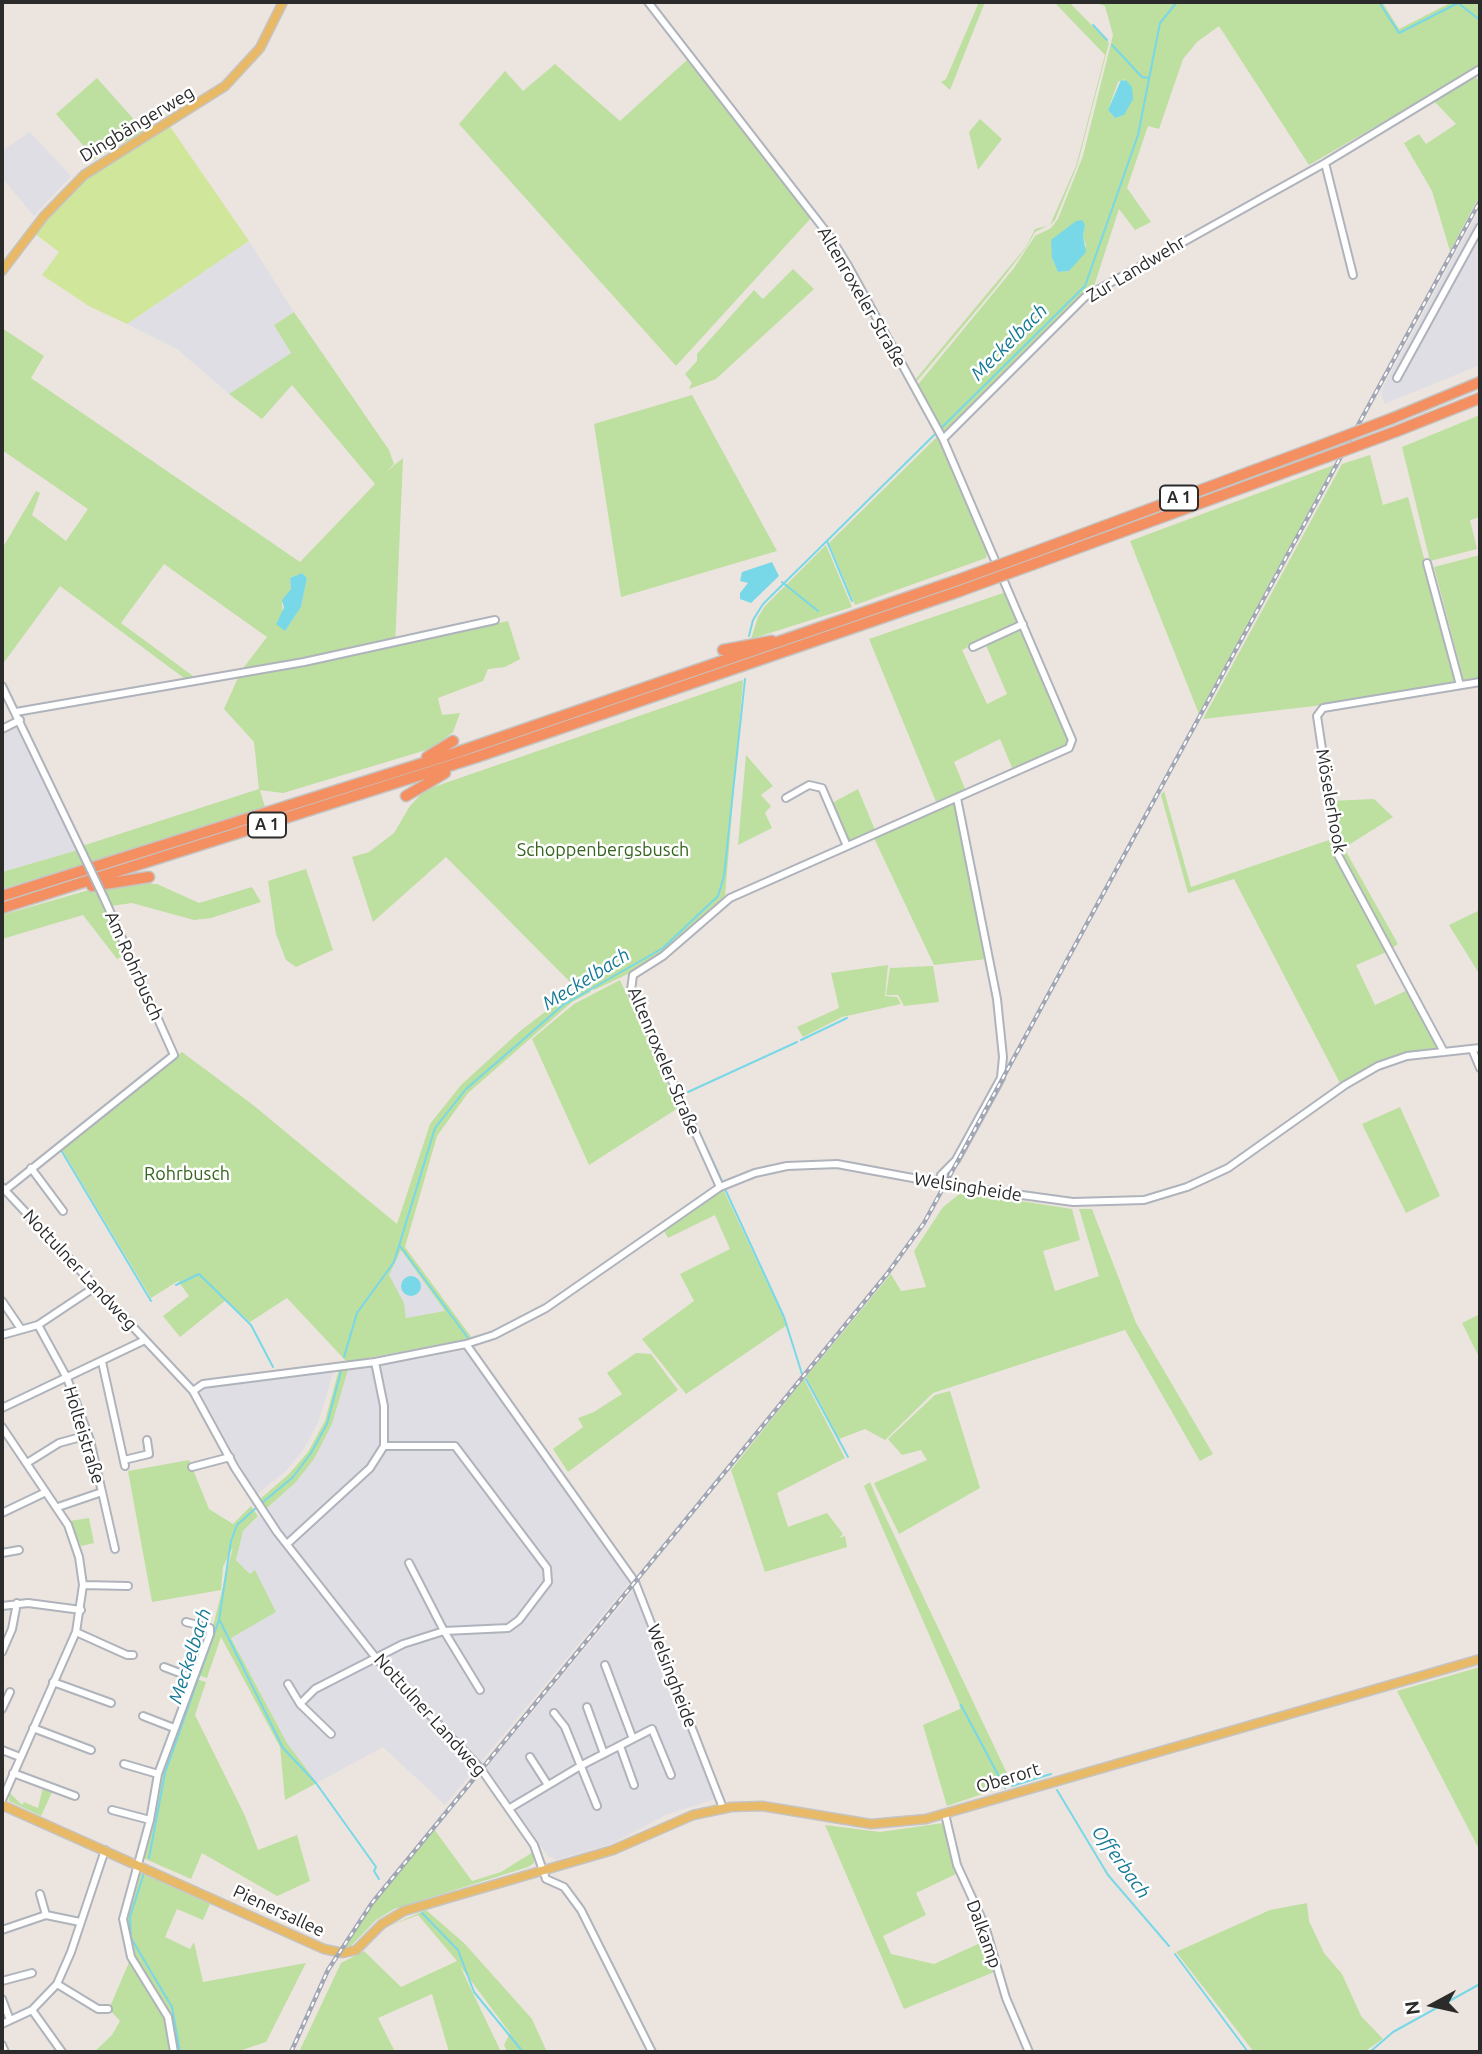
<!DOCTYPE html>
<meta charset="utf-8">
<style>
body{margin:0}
#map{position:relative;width:1482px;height:2054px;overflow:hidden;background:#ece5df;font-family:Ubuntu,sans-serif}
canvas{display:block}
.frame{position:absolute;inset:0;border:4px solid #2b2b2b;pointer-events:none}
.north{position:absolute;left:1398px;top:1970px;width:70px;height:70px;-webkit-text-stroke:5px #fff;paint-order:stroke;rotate:262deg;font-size:19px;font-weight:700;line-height:28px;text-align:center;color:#2b2b2b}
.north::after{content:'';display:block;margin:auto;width:24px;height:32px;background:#2b2b2b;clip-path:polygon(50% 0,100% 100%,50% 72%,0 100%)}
</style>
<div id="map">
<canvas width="1482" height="2054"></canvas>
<div class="frame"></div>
<div class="north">N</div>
</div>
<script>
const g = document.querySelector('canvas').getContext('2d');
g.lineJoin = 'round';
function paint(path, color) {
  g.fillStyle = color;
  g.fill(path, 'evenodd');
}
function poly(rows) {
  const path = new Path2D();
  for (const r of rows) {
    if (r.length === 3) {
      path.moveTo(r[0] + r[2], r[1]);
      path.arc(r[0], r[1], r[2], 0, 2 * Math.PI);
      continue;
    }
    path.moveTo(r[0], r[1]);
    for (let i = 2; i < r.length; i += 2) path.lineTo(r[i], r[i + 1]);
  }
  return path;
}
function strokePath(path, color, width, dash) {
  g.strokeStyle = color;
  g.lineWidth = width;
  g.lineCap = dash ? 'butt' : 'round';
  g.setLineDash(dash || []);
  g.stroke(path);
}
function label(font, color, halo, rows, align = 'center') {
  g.font = font + ' Ubuntu,sans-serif';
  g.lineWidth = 5;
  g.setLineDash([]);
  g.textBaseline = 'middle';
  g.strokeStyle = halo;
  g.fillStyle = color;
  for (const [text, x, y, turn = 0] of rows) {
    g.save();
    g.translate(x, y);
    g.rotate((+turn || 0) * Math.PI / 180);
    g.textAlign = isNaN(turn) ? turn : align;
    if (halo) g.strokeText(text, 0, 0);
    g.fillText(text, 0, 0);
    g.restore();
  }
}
paint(poly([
 [30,132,71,176,34,216,2,178,2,151],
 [1480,209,1480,365,1384,404,1381,391],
 [249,241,294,312,274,325,291,353,229,394,177,349,127,324],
 [19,723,78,850,2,872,2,731],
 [401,1250,445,1311,406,1318,404,1303,388,1275],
 [466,1350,631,1581,445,1805,383,1747,317,1783,287,1743,231,1637,276,1612,254,1571,250,1574,236,1560,240,1539,243,1531,295,1483,332,1424,348,1370],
 [334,1370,319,1420,304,1449,286,1471,256,1495,197,1387],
 [635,1588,716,1799,668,1814,611,1844,556,1860,548,1856,486,1768]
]), '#e0dee5');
paint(poly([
 [979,2,985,2,950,90,941,82,946,79],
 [1054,2,1069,2,1109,43,1077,166,1055,220,1051,224,1035,232,1026,248,996,287,918,380,915,381,913,381,816,213,847,257,915,380,1026,247,1035,229,1050,225,1076,166,1105,55],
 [1093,2,1382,2,1399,29,1452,2,1480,2,1480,66,1309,165,1219,26,1197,42,1183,59,1159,129,1148,126,1127,188,1151,222,1135,230,1119,209,1094,286,944,434,916,387,1014,268,1035,236,1051,228,1058,219,1083,156,1113,35,1105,6],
 [1124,79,1124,115,1115,118,1108,110,1118,82],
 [1085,225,1083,236,1086,246,1080,255,1069,271,1058,272,1052,258],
 [687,60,811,218,676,366,459,124,505,71,523,91,555,64,620,121],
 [1475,76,1480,82,1480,195,1450,251,1432,191,1404,143,1419,134,1426,144,1456,124,1434,101],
 [97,78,144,131,95,159,56,114],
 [980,119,1002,139,978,170,969,132],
 [793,269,814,289,716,379,689,389,692,383,685,374,697,361,697,354,754,290,763,299],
 [294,312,389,450,394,464,386,472,403,458,395,646,508,621,520,659,505,667,488,669,483,681,438,698,442,715,460,713,453,732,433,748,283,793,260,790,265,807,90,862,82,846,259,789,254,742,224,709,241,671,267,637,164,564,121,623,197,679,188,681,60,586,2,665,2,549,36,491,40,493,32,515,66,541,88,509,2,450,2,328,44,356,31,378,300,562,375,484,292,385,262,419,229,394,291,353,274,325],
 [302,573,307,578,301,607,285,631,277,621,283,614,282,603,291,589,290,578],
 [692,395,777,551,621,597,594,424],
 [1480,415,1480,517,1470,520,1477,549,1430,561,1402,447],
 [937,437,987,550,986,558,855,605,829,543],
 [1370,455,1383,505,1408,497,1456,681,1323,705,1203,719,1342,464],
 [1334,465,1199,713,1199,714,1130,541],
 [826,545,852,607,751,639,758,617,765,606],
 [1480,555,1480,678,1464,681,1434,567],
 [1006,592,1019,623,962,650,987,704,1007,694,985,643,1021,627,1069,740,1066,747,1013,770,1000,739,954,762,966,791,937,804,869,639],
 [743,680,725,896,660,954,632,972,594,990,590,988,591,992,572,1002,468,1093,437,1136,405,1247,472,1338,347,1362,287,1298,250,1322,226,1300,180,1337,163,1316,189,1296,178,1281,151,1298,61,1148,182,1052,253,1105,397,1224,430,1124,461,1085,519,1032,576,988,446,857,373,922,352,857,369,852,394,833,410,806,425,790],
 [401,1250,445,1311,406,1318,404,1303,389,1275],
 [746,755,773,786,761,795,771,806,765,813,772,828,738,845],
 [858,789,875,830,847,842,832,803],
 [1164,791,1191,887,1332,839,1336,855,1389,951,1356,965,1375,1005,1410,989,1439,1049,1392,1058,1341,1085,1234,879,1188,893,1161,795],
 [1374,799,1393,817,1344,848,1398,944,1392,948,1339,853,1330,801],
 [955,801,987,959,934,965,873,836],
 [78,850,84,864,2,889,2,872],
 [306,869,333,950,296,967,286,960,276,934,268,881],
 [129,882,157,884,199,903,252,887,261,902,211,918,194,920,132,903,111,906,103,887],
 [96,888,127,953,117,959,83,915,2,939,2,915],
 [1480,910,1480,975,1449,925],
 [888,965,885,996,897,997,901,1004,842,1017,803,1037,797,1027,839,1008,831,973],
 [933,966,939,1002,904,1006,898,995,886,995,890,968],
 [620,980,678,1108,589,1165,532,1039,574,1004],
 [1400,1107,1440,1196,1406,1213,1362,1124],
 [723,1189,787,1325,686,1394,642,1339,694,1301,680,1274,730,1249,715,1215,668,1238,664,1231],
 [962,1192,1072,1209,1080,1240,1043,1251,1055,1291,1099,1276,1079,1209,1092,1209,1136,1323,1213,1454,1200,1461,1125,1330,933,1393,885,1440,865,1429,839,1439,806,1377,891,1274,901,1291,926,1287,914,1251,943,1207],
 [1480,1314,1480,1359,1462,1323],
 [636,1353,651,1354,678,1390,568,1472,553,1449,583,1427,578,1418,594,1412,622,1394,607,1373],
 [339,1369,348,1370,332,1424,314,1459,295,1483,266,1509,259,1500,289,1474,308,1452,325,1421],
 [804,1379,845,1458,777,1493,788,1527,827,1513,843,1534,839,1538,845,1536,847,1547,765,1572,731,1470],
 [950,1391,980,1488,899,1534,874,1483,927,1460,921,1450,902,1455,888,1439,935,1395],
 [189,1460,209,1509,233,1524,251,1506,258,1516,243,1531,236,1560,250,1574,255,1570,276,1612,231,1638,287,1743,317,1783,285,1800,280,1747,221,1637,207,1678,197,1675,210,1638,233,1547,223,1567,221,1590,152,1602,128,1471],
 [870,1482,878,1501,1012,1784,947,1806,923,1725,960,1709,959,1703,864,1486],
 [89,1518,94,1543,81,1546,70,1521],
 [1480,1667,1480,1851,1397,1691],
 [193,1678,206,1682,195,1715,245,1816,258,1850,297,1835,310,1881,277,1896,202,1853,191,1879,141,1857,153,1821,161,1775],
 [43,1788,52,1792,41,1816,9,1801,9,1792,22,1805,24,1802,38,1808],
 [943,1823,958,1873,916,1893,926,1915,883,1936,891,1954,934,1964,987,1940,994,1972,904,2009,825,1825,880,1832],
 [434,1829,472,1881,501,1872,533,1852,534,1863,528,1867,394,1909,376,1920,347,1950,341,1951,372,1905],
 [136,1871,210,1904,203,1920,177,1909,165,1937,190,1949,194,1942,203,1982,306,1963,266,2042,236,2052,176,2052,173,2030,165,2003,132,1955,125,1919],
 [1307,1903,1309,1921,1324,1953,1342,1974,1361,2016,1383,2039,1364,2052,1254,2052,1176,1952,1270,1910],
 [426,1910,464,1943,532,2019,547,2052,507,2052,504,2045,510,2033,460,1966,501,2052,449,2052,432,1994,378,2018,395,2052,299,2052,341,1963,364,1951,401,1987,457,1961,418,1915,387,1927],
 [130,1960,167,2018,172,2052,94,2052,112,2035,120,2021,109,2009]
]), '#bddf9f');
paint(poly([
 [169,125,249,241,127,324,89,306,42,275,59,252,34,233,75,185]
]), '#cfe69b');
paint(poly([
 [1121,80,1127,81,1132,87,1133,99,1124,115,1115,118,1108,110],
 [1082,220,1085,225,1083,236,1086,252,1069,271,1058,272,1052,258,1051,240,1076,221],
 [772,562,779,576,751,603,740,599,740,593,748,583,740,581,742,572],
 [302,573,307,578,301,607,285,631,276,624,284,608,282,600,291,589,290,578],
 [411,1286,10]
]), '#78d8e7');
strokePath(poly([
 [1379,2,1399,33,1458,3,1480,20],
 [1093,25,1107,40],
 [1112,45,1142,77,1149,78],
 [827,541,852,601],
 [782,582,818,611],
 [749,636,753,620,763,604,1085,286,1138,135,1160,23,1177,2],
 [801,1040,847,1018],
 [688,1092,797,1042],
 [682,1095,722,1181],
 [61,1150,151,1301],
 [725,1189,784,1317,802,1374],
 [400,1246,468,1338],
 [176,1285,199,1274,251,1325,273,1367],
 [344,1357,357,1313,394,1262,435,1128,466,1089,563,1005,663,948,718,896,724,876,745,679],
 [806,1379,848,1457],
 [262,1503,293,1477,311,1453,327,1424,341,1371],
 [220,1621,283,1748,316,1783,376,1867,374,1871,379,1879],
 [961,1705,1005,1788],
 [1012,1786,1051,1774],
 [1057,1790,1108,1875,1169,1946],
 [149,1858,165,1773,219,1620,231,1541,237,1525,257,1507],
 [144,1873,130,1917,131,1938,172,2007,180,2052],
 [422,1913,458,1950,474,1992,523,2052],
 [1175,1954,1248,2052],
 [1370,2052,1393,2032,1480,1984]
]), '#78d8e7', 2);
const minor = poly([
 [648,2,831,238,847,264,943,439,1072,740,1069,748,730,898,663,956,633,975,631,990,720,1187],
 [1325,163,1353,275],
 [1397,378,1480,227],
 [943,439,1085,297,1325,163,1480,69],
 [1427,563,1460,685],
 [973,647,1023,624],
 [2,686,83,854],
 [16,712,304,662,495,620],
 [2,729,20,720],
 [786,798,809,785,822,788,847,846],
 [1472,1049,1480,1068],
 [1444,1052,1338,855,1317,716,1323,708,1480,682],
 [31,1168,63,1211],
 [939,1183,941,1175,956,1160,1001,1078,1003,1057,997,999,957,798],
 [2,1187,193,1391,235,1468,277,1532,376,1658,481,1769,534,1845,546,1879,564,1887,581,1910,652,2052],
 [4,1191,174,1055,104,898],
 [2,1301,21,1329],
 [38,1325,67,1378,90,1440,102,1492,58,1507],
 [2,1335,38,1325,95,1287],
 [466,1344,635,1582,723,1808],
 [102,1362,125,1466],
 [193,1391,203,1384,375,1362,466,1344,494,1335,546,1308,720,1187,755,1173,787,1166,837,1164,956,1186,1073,1202,1144,1200,1187,1187,1228,1168,1345,1085,1378,1066,1407,1056,1480,1048],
 [2,1408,145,1340],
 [2,1427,68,1525,79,1557,83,1585,76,1632,2,1800],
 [124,1460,149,1454,147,1440],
 [27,1463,59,1443,88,1435],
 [192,1467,230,1457],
 [102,1492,115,1549],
 [2,1513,46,1492],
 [287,1544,370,1468,384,1446,384,1406,375,1362],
 [2,1553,19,1550],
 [409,1563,444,1631,480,1690],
 [83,1585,128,1586],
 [2,1606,28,1603,81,1610],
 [76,1632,127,1655,133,1655],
 [2,1652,12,1629,17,1603],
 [605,1665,633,1739],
 [164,1667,193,1678],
 [53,1682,111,1703],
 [288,1684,300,1704,331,1734],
 [300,1704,315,1689,403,1644,444,1631,508,1628,519,1620,548,1582,547,1568,455,1446,384,1446],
 [587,1707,604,1754],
 [2,1709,10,1692],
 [554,1713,565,1727,597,1806],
 [143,1716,174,1728],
 [33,1728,91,1750],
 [620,1746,634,1785],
 [2,1750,20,1757],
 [530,1757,548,1785],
 [124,1764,158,1774],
 [13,1773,75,1796],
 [510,1808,582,1765,652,1729,671,1775],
 [112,1810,150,1820],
 [945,1814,957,1865,985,1926,1006,1998,1029,2052],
 [46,1915,80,1922],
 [2,1930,46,1915,40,1894],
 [2,1981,32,1973],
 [57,1984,98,2009,108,2009],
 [2,1999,10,2020],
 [32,2010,62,2052],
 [2,2024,32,2010,57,1984,71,1952,105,1850],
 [2,2045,5,2052],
 [174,2052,168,2017,131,1957,123,1919,150,1820,158,1774,210,1634,210,1628,186,1622]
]);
const major = poly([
 [2,271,44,216,84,175,225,86,260,48,283,2],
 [2,1805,324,1949,343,1953,356,1950,382,1924,404,1911,613,1850,693,1815,731,1807,762,1806,871,1824,926,1819,1480,1659]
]);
const highway = poly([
 [1393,418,1480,382],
 [1397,431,1480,398],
 [1029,554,1330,442],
 [1034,564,1332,455],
 [723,650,772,641],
 [427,757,453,741],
 [406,796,445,773],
 [92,886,149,877],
 [2,896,455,753,955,581],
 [2,908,477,757,960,591]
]);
strokePath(minor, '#afb3bb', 10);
strokePath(major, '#c4c4c4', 11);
strokePath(highway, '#c4c4c4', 13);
strokePath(minor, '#fff', 6);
strokePath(major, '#e8ba67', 8);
strokePath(highway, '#f48f61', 10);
const rail = poly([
 [291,2052,328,1970,372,1903,887,1274,924,1223,1480,201]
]);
strokePath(rail, '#a1a6b4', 4.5);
strokePath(rail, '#fff', 2, [5]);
const minorBridge = poly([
 [83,854,104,898]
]);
const highwayBridge = poly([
 [1330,442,1393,418],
 [1332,455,1397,431],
 [955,581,1029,554],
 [960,591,1034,564]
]);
strokePath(minorBridge, '#afb3bb', 10, []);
strokePath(highwayBridge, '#c4c4c4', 13, []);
strokePath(minorBridge, '#fff', 6);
strokePath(highwayBridge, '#f48f61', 10);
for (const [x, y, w] of [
 [1179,498,38],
 [267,825,38]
]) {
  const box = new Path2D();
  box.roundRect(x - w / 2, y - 12.5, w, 25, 5);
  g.fillStyle = '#fff';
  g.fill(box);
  strokePath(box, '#2b2b2b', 2);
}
label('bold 16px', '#2b2b2b', null, [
 ["A 1",1179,498],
 ["A 1",267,825]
]);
label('18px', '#2b2b2b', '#fff', [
 ["Dingbängerweg",137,124,-31],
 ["Zur Landwehr",1136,269,-31],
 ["Altenroxeler Straße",862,297,60],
 ["Möselerhook",1331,801,80],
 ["Am Rohrbusch",134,966,66],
 ["Altenroxeler Straße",664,1061,67],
 ["Welsingheide",968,1187,9],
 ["Nottulner Landweg",80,1270,47],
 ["Holteistraße",84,1435,73],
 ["Welsingheide",672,1676,69],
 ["Nottulner Landweg",430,1715,48],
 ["Oberort",1008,1778,-17],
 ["Pienersallee",279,1911,25],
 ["Dalkamp",984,1934,70]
]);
label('18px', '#36651f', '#fff', [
 ["Schoppenbergsbusch",603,850],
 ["Rohrbusch",187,1174]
]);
label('italic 19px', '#167995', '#fff', [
 ["Meckelbach",1009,342,-45],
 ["Meckelbach",586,979,-32],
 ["Meckelbach",190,1656,-72],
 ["Offerbach",1121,1862,54]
]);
</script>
